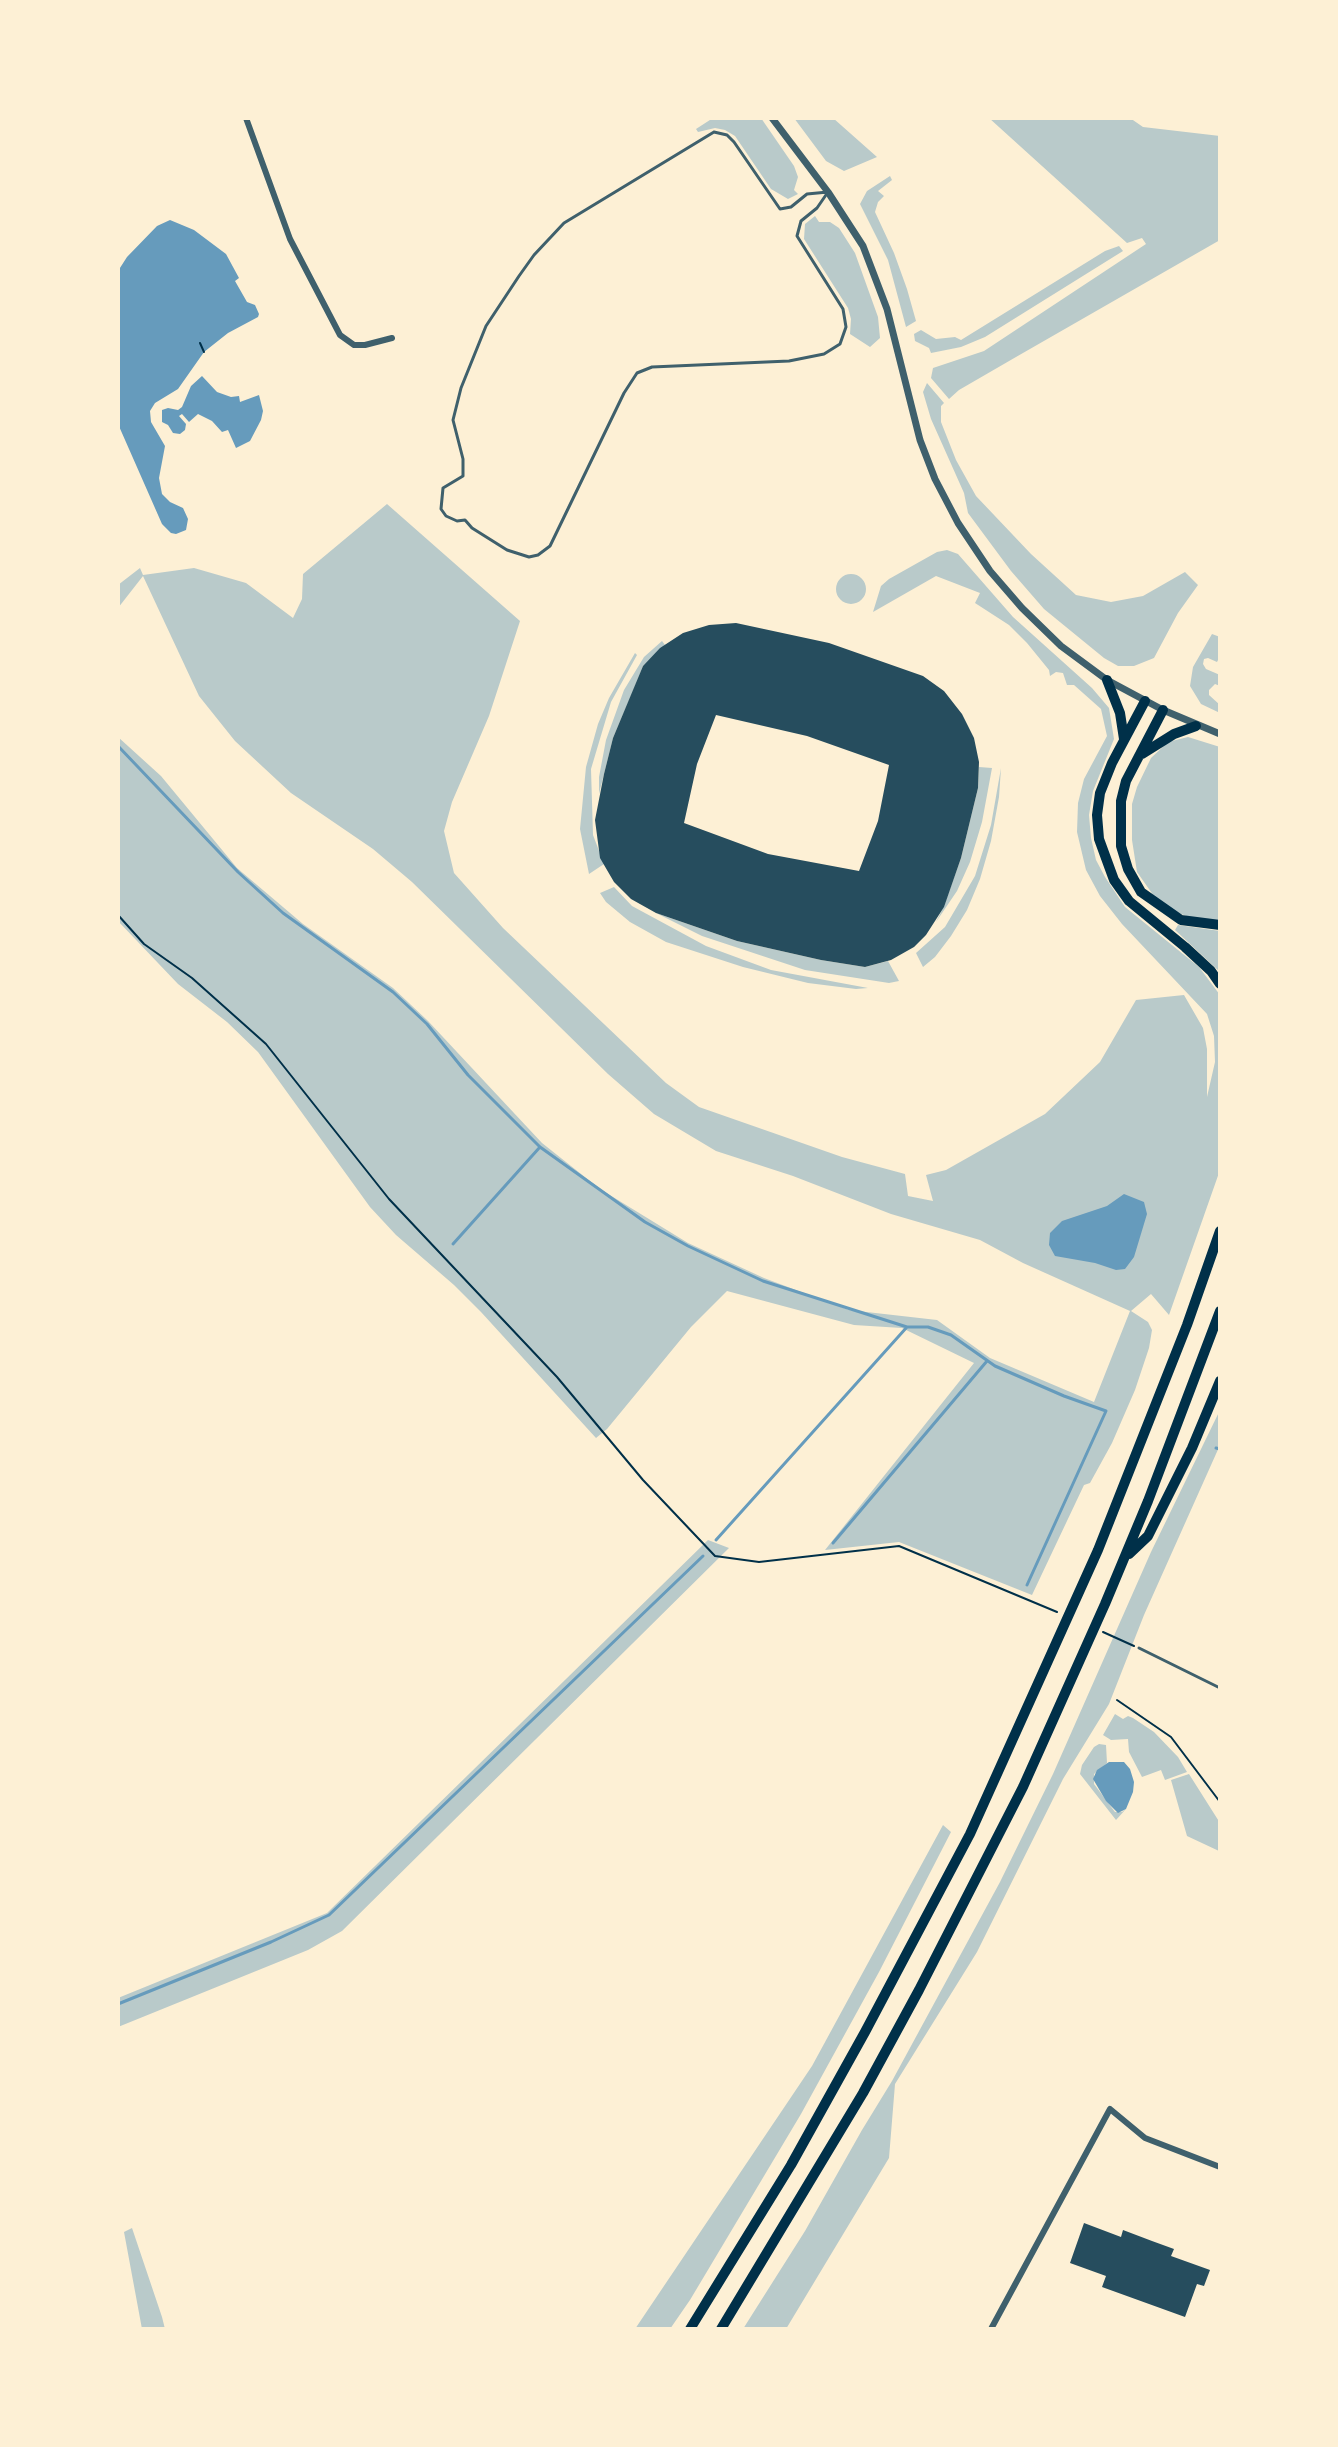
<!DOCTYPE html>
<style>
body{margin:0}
#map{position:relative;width:1338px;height:2447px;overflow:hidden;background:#fdf0d5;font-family:"Open Sans",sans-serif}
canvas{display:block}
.frame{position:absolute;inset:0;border:120px solid #fdf0d5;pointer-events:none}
</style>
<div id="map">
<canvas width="1338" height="2447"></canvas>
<div class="frame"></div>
</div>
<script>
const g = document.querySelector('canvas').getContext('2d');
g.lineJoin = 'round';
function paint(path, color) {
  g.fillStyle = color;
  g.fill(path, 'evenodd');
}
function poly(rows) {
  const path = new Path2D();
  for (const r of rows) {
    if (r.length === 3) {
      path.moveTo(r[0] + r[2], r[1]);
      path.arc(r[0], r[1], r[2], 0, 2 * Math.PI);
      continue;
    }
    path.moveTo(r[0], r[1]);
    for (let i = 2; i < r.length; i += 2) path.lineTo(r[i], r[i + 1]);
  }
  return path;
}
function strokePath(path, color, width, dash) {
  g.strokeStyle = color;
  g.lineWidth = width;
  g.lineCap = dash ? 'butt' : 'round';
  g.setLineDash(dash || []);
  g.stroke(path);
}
paint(poly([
 [713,118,761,118,794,166,798,177,794,190,798,194,788,199,771,189,735,136,725,130,715,128,698,132,696,129],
 [794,118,833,118,877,157,844,171,826,161],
 [989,118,1130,118,1143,127,1220,136,1220,240,1016,357,959,390,949,399,931,378,933,368,984,351,1146,244,1142,238,1127,243],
 [890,176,892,180,878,191,884,196,878,202,875,212,894,253,907,289,916,321,906,327,888,260,860,204,867,191],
 [815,216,819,222,830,222,839,228,855,253,878,317,880,338,870,347,850,334,851,319,848,308,804,239,805,224],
 [1119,246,1123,251,985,337,961,347,931,353,929,348,915,341,914,334,921,330,936,339,955,337,961,340,1105,251],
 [927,383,944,403,941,406,941,422,956,460,976,496,1031,554,1076,595,1111,602,1143,596,1185,572,1198,585,1178,613,1154,658,1134,666,1118,666,1104,658,1044,609,1011,571,968,513,964,493,931,419,923,392],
 [387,504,520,621,489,716,452,802,444,831,454,873,503,928,666,1083,699,1107,842,1157,905,1174,908,1196,933,1201,926,1175,946,1170,1045,1114,1100,1062,1136,1000,1184,995,1203,1028,1207,1049,1207,1097,1215,1062,1214,1036,1207,1014,1122,924,1100,896,1086,870,1077,832,1078,803,1084,779,1107,736,1101,709,1074,685,1067,685,1063,673,1056,672,1050,676,1049,670,1027,643,1009,625,975,603,980,593,936,576,873,612,881,586,889,579,937,552,947,550,958,554,1013,617,1092,688,1109,708,1114,739,1093,791,1089,815,1091,838,1096,860,1105,877,1125,907,1199,967,1220,995,1220,1170,1169,1315,1151,1294,1131,1311,1148,1322,1152,1330,1149,1348,1135,1390,1112,1443,1090,1483,1084,1485,1032,1595,899,1542,825,1550,974,1363,902,1328,854,1325,727,1291,691,1327,607,1429,596,1438,481,1312,454,1285,396,1235,370,1207,258,1052,227,1022,178,984,118,921,118,737,161,776,237,868,303,924,393,988,428,1021,542,1143,600,1189,688,1243,764,1278,849,1310,937,1320,990,1358,1094,1402,1130,1311,1023,1263,980,1240,891,1214,793,1176,716,1151,654,1114,608,1074,412,882,373,849,291,793,235,741,199,696,143,576,118,608,118,585,140,568,143,575,194,568,246,583,293,618,302,599,303,574],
 [851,589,15],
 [1212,634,1220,637,1220,656,1217,662,1208,658,1204,659,1203,664,1206,669,1220,675,1220,686,1215,684,1209,690,1209,695,1220,705,1220,713,1201,704,1190,686,1193,667],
 [662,641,665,645,643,666,633,691,613,738,599,794,599,777,606,740,624,690,644,657],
 [635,653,637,655,611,702,591,769,593,835,604,864,589,874,580,829,586,767,598,724,609,698],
 [1188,737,1220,747,1220,921,1189,917,1171,910,1156,899,1137,872,1132,840,1132,804,1137,787,1151,758,1168,742],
 [979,767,992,768,982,822,970,862,957,891,936,922,944,906,961,858,978,788],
 [1001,768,999,797,991,841,980,879,967,910,951,936,935,957,923,967,916,953,945,927,975,876,991,825],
 [614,887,632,906,706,946,771,970,868,988,856,989,808,983,743,967,666,942,630,922,606,902,600,893],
 [656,913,737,941,821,960,865,967,888,961,899,981,889,983,805,970,702,936],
 [1178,925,1220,931,1220,972,1175,930],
 [1220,1410,1220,1445,1144,1615,1109,1704,1063,1779,977,1952,895,2084,889,2158,786,2329,743,2329,805,2231,862,2130,892,2081,1000,1882,1053,1774,1151,1552],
 [708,1540,729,1548,342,1931,308,1950,118,2027,118,1998,327,1913],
 [1115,1714,1123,1719,1128,1716,1133,1718,1154,1732,1178,1757,1187,1772,1165,1780,1161,1770,1142,1777,1129,1752,1128,1739,1111,1740,1103,1735],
 [1099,1744,1106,1745,1107,1763,1094,1774,1094,1784,1115,1812,1122,1812,1126,1809,1116,1820,1080,1774,1082,1765,1094,1747],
 [1189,1774,1220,1823,1219,1851,1187,1836,1171,1780],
 [943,1825,951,1832,879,1972,801,2114,690,2300,670,2329,635,2329,812,2066],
 [132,2228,162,2317,165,2329,142,2329,124,2232]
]), '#b9caca');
paint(poly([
 [170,220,194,230,226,254,239,278,235,281,247,302,255,305,259,314,258,317,228,333,204,352,178,389,155,403,150,411,151,422,165,446,159,478,162,494,170,502,183,508,188,519,186,530,176,534,171,533,162,524,118,424,118,271,127,257,157,226],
 [202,376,217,392,231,397,239,396,240,402,259,395,263,411,261,420,250,441,236,448,228,430,222,432,212,421,198,414,189,422,182,414,179,416,186,424,185,430,180,434,173,433,168,425,162,422,162,410,168,408,178,410,182,407,191,386],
 [1124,1194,1144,1202,1147,1214,1134,1257,1125,1269,1116,1270,1095,1263,1055,1256,1049,1245,1050,1233,1062,1221,1107,1206],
 [1109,1762,1124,1762,1130,1769,1134,1782,1133,1792,1126,1809,1118,1813,1106,1801,1093,1779,1097,1770]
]), '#669bbc');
strokePath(poly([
 [118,746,238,872,283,913,393,992,427,1024,468,1075,540,1147,645,1222,688,1246,763,1281,907,1327,928,1327,951,1335,995,1366,1064,1396,1106,1411,1027,1585],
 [453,1244,540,1147],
 [1216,1448,1220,1449],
 [716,1540,907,1327],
 [833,1543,987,1361],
 [118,2004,271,1942,329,1915,703,1556]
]), '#669bbc', 3);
paint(poly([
 [736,623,829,643,923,676,944,691,962,714,974,738,979,762,978,788,961,858,944,907,926,935,914,947,891,960,865,967,821,960,737,941,656,913,631,899,614,882,600,858,595,820,604,774,613,738,643,666,660,648,683,633,709,625],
 [716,715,807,736,889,765,878,821,859,871,768,854,684,823,697,764],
 [1084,2223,1121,2237,1123,2230,1152,2241,1174,2249,1171,2256,1210,2270,1204,2286,1197,2284,1185,2317,1102,2287,1106,2276,1070,2263]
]), '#264d5e');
strokePath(poly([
 [200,343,204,352],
 [118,915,144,944,192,978,266,1044,389,1199,557,1377,643,1480,715,1556,759,1562,899,1546,1057,1612],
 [1103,1632,1134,1646],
 [1117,1700,1171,1737,1220,1802]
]), '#003049', 2);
strokePath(poly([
 [714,132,727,135,734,142,780,209,791,207,807,194,828,192,817,208,801,221,797,236,843,309,846,327,840,344,824,354,789,361,652,367,637,373,624,393,550,546,538,555,529,557,507,550,472,528,465,520,457,521,446,516,441,509,443,488,463,476,463,459,453,420,461,388,486,326,519,276,534,255,564,223,714,132],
 [1139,1648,1220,1688]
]), '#3f606c', 3);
strokePath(poly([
 [246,118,290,239,340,335,354,345,365,345,392,338],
 [991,2329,1110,2109,1145,2138,1220,2167]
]), '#3f606c', 6);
strokePath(poly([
 [772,118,828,192,863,246,887,309,920,440,935,479,958,523,990,571,1022,608,1061,646,1107,680,1163,710,1220,734]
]), '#3f606c', 7);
strokePath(poly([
 [1107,680,1120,713,1124,739],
 [1145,701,1112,763,1100,793,1097,815,1099,839,1114,880,1129,901,1185,947,1211,971,1220,984],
 [1163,710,1126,781,1121,801,1121,846,1128,869,1141,892,1181,920,1220,925],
 [1142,754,1174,734,1196,726],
 [1129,1554,1148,1536,1192,1448,1220,1381],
 [690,2329,791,2165,865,2032,970,1834,1098,1550,1187,1325,1220,1231],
 [721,2329,863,2093,919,1990,1023,1787,1105,1604,1148,1501,1220,1311]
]), '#003049', 10);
</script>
